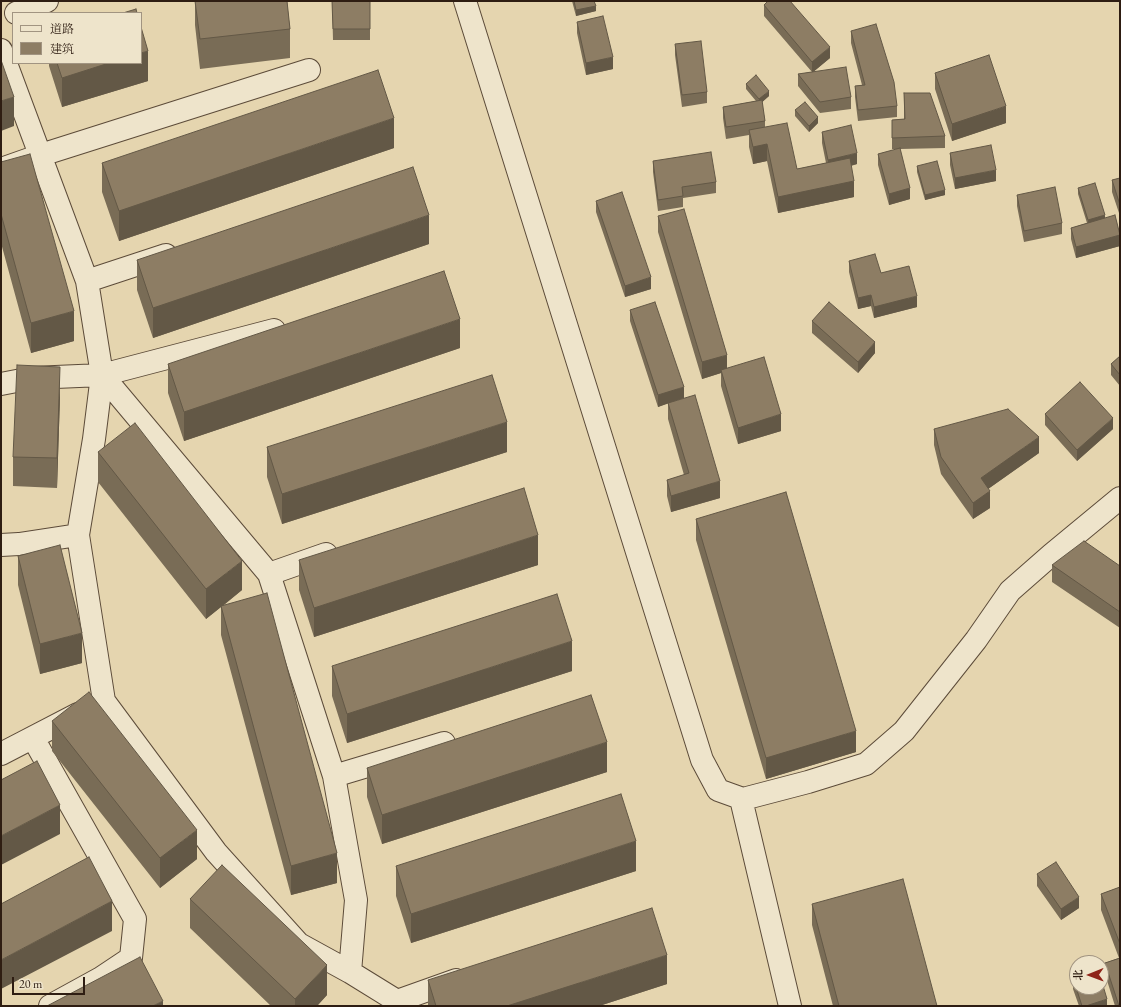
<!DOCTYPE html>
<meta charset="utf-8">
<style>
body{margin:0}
#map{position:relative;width:1121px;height:1007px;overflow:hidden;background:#e5d5af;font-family:"EB Garamond","Noto Serif SC",serif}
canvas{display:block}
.frame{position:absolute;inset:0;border:2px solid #2e1d12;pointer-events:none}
.legend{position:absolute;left:12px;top:12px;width:130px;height:52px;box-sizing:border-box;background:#eee4cb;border:1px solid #a19481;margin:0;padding:5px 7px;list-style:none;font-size:12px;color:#2e1d12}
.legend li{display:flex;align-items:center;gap:8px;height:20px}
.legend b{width:20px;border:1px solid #a19481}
.north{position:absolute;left:1069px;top:955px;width:40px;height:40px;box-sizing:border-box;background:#eee4cb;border:1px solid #a19481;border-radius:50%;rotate:269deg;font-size:11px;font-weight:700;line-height:16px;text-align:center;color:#2e1d12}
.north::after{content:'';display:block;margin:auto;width:14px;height:18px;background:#8f2418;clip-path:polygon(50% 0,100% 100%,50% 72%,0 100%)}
.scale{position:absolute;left:12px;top:977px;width:73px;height:18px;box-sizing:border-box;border:2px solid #2e1d12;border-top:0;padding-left:5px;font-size:12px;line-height:14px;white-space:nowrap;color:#2e1d12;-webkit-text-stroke:3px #eee4cb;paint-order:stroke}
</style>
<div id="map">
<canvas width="1121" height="1007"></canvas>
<div class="frame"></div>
<ul class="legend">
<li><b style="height:5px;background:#eee4cb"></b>道路</li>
<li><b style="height:11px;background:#8d7d64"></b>建筑</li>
</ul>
<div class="north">北</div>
<div class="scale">20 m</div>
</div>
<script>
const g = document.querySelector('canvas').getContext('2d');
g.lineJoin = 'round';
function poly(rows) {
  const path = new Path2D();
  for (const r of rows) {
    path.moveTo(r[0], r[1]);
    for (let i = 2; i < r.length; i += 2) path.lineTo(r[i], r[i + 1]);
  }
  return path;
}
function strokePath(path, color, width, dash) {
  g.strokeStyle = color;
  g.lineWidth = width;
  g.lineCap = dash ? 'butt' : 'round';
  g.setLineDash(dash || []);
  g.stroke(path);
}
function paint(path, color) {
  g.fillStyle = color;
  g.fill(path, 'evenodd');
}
const minor = poly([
 [465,1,702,760,718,790,743,799,808,782,866,764,904,731,976,640,1010,591,1051,555,1120,498],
 [16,13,47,1],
 [1,50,87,281,102,375,94,439,78,535,104,701,216,852,299,944,350,972,397,1001,398,1006],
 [1,169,41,155,309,70],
 [87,281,166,255],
 [274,330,102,375,269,574,334,776,356,900,350,972],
 [1,384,32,378,102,375],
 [1,545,19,544,78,535],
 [269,574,326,554],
 [33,738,135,919,131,958,101,978,50,1006],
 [1,754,78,714],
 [334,776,444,743],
 [741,799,790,1006],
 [397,1001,456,980]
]);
strokePath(minor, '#5c4b39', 24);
strokePath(minor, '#eee4cb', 22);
paint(poly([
 [195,1,287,1,290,29,290,58,200,69,195,25],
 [332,1,370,1,370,40,333,40],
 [572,1,594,1,596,11,576,16],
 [764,5,830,58,813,72,851,97,851,109,820,113,798,86,798,74,812,72,764,16],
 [577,22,613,69,586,75,577,33],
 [851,31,897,106,897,117,858,121,855,97,855,86,862,85,851,43],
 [675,44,707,92,707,103,682,107,675,55],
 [49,63,141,63,148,81,62,107,49,66],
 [935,73,1006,123,952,141,935,89],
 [746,84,769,96,762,102,765,121,765,127,797,169,826,163,822,143,822,132,857,164,851,166,854,197,778,213,767,161,753,164,749,147,749,135,726,139,723,118,723,107,756,101,746,89],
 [904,93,945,136,945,148,900,149,910,199,889,205,878,165,878,154,898,149,892,149,892,120,904,119],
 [795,110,818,123,809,132,795,116],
 [394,148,119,241,102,192,102,163],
 [950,153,996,181,955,189,950,165],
 [653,161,716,182,716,193,683,198,683,207,658,211,653,172],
 [1,162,74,341,31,353,1,243],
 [917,166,945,195,925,200,917,172],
 [1120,178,1120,216,1112,192,1112,180],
 [1078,188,1105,218,1120,233,1120,246,1076,258,1071,239,1071,228,1087,223,1078,194],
 [1017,195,1062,223,1062,234,1024,242,1017,206],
 [596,201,651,289,625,297,596,212],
 [658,216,727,368,781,431,738,444,721,386,721,373,702,379,658,232],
 [429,244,153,338,137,290,137,260],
 [849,261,881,273,917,307,874,318,871,306,858,309,849,272],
 [630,310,684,398,675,401,720,498,671,512,667,496,667,480,684,475,668,419,668,403,658,407,630,321],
 [812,321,875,353,858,373,812,333],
 [460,348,184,441,168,393,168,364],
 [1120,356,1120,386,1111,375,1111,364],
 [60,397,57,488,13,486,13,457],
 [1045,414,1113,429,1077,461,1045,425],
 [934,429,1039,453,988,489,990,508,973,519,941,474,934,445],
 [267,447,507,452,282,524,267,477],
 [98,452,242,590,224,605,337,883,291,895,221,635,221,607,206,619,98,482],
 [696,519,856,752,766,779,696,540],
 [18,556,82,663,40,674,18,585],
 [299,560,538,565,314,637,299,590],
 [1052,565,1120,566,1120,628,1052,582],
 [332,666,572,671,347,743,332,696],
 [52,721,197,859,160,888,52,751],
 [367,768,607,772,382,844,367,797],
 [396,866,636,871,411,943,396,896],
 [1037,874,1079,908,1061,920,1037,886],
 [1120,887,1120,1006,1115,1006,1105,974,1105,963,1119,958,1101,910,1101,894],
 [190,899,327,995,317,1006,271,1006,190,928],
 [812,904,937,1006,833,1006,812,925],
 [1073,978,1107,1006,1079,1006,1073,989],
 [428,980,667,984,599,1006,428,1006]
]), '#796c56');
paint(poly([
 [596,6,596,11,576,16,576,10],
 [830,47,830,58,812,73,812,62],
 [148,51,148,81,62,107,62,78,109,63,141,63,141,53],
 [613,57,613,69,586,75,586,63],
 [769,91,769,96,759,105,759,99],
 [14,97,14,126,1,131,1,101],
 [1006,106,1006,123,952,141,952,124],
 [818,117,818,123,809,132,809,126],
 [394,118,394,148,119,241,119,211],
 [767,144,767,161,753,164,753,147],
 [857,153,857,164,828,171,828,160],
 [996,170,996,181,955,189,955,178],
 [854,181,854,197,778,213,778,197],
 [910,188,910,199,889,205,889,194],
 [945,190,945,195,925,200,925,195],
 [429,215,429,244,153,338,153,308],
 [1105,215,1105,221,1088,226,1088,220],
 [1120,235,1120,246,1076,258,1076,247],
 [651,277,651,289,625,297,625,286],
 [871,295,871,306,858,309,858,298],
 [917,296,917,307,874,318,874,307],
 [74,311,74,341,31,353,31,323],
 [460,319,460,348,184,441,184,412],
 [875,342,875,353,858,373,858,362],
 [727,355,727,371,721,370,721,373,702,379,702,362],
 [60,367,60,397,57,488,57,458],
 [684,387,684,398,658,407,658,395],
 [781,414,781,431,738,444,738,428],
 [1113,418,1113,429,1077,461,1077,450],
 [507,422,507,452,282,524,282,494],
 [1039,437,1039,453,981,494,981,478],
 [720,481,720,498,671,512,671,496],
 [990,491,990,508,973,519,973,503],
 [538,535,538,565,314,637,314,608],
 [242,561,242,590,206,619,206,589],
 [82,633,82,663,40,674,40,644],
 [572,641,572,671,347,743,347,714],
 [856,731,856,752,766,779,766,758],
 [607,742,607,772,382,844,382,815],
 [60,805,60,834,1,865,1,836],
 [197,830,197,859,160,888,160,858],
 [636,841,636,871,411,943,411,914],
 [337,853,337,883,291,895,291,866],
 [1079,897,1079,908,1061,920,1061,909],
 [112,901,112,931,1,989,1,960],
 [667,955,667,984,599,1006,507,1006],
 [327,965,327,995,317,1006,295,1006,295,999],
 [1107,999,1107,1006,1086,1006],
 [163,1001,163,1006,153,1006]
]), '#635846');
const building = poly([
 [195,1,287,1,290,29,200,39,195,1],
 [332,1,370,1,370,29,333,29,332,1],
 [574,1,594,1,596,6,576,10,574,1],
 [768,1,790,1,830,47,812,62,764,5,768,1],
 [136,9,137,13,123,13,136,9],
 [603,16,613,57,586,63,577,22,603,16],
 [876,24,894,82,897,106,858,110,855,86,865,85,851,31,876,24],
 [141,27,148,51,141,53,141,27],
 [701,41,707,92,682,95,675,44,701,41],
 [989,55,1006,106,952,124,935,73,989,55],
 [1,60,14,97,1,101,1,60],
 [57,63,109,63,62,78,57,63],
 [846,67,851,97,820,102,798,74,846,67],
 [378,70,394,118,119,211,102,163,378,70],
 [756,75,769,91,759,99,746,84,756,75],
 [904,93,930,93,945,136,892,138,892,120,905,119,904,93],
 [762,100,765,121,726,127,723,107,762,100],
 [805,102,818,117,809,126,795,110,805,102],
 [787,123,797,169,850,158,854,181,778,197,767,144,753,147,749,130,787,123],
 [851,125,857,153,828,160,822,132,851,125],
 [991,145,996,170,955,178,950,153,991,145],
 [900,148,910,188,889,194,878,154,900,148],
 [711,152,716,182,682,187,683,196,658,200,653,161,711,152],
 [30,154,74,311,31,323,1,214,1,162,30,154],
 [937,161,945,190,925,195,917,166,937,161],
 [413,167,429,215,153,308,137,260,413,167],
 [1120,178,1120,205,1112,180,1120,178],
 [1095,183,1105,215,1088,220,1078,188,1095,183],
 [1055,187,1062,223,1024,231,1017,195,1055,187],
 [622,192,651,277,625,286,596,201,622,192],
 [684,209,727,355,702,362,658,216,684,209],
 [1115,215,1120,235,1076,247,1071,228,1115,215],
 [875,254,881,273,909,266,917,296,874,307,871,295,858,298,849,261,875,254],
 [444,271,460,319,184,412,168,364,444,271],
 [655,302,684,387,658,395,630,310,655,302],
 [829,302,875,342,858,362,812,321,829,302],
 [1120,356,1120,375,1111,364,1120,356],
 [764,357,781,414,738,428,721,370,764,357],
 [17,365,60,367,57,458,13,457,17,365],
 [492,375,507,422,282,494,267,447,492,375],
 [1080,382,1113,418,1077,450,1045,414,1080,382],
 [695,395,720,481,671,496,667,480,689,473,668,403,695,395],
 [1008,409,1039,437,981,478,990,491,973,503,941,457,934,429,1008,409],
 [135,423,242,561,206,589,98,452,135,423],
 [524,488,538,535,314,608,299,560,524,488],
 [786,492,856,731,766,758,696,519,786,492],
 [1084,541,1120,566,1120,612,1052,565,1084,541],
 [60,545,82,633,40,644,18,556,60,545],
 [267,593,337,853,291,866,221,606,267,593],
 [557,594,572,641,347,714,332,666,557,594],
 [89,692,197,830,160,858,52,721,89,692],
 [591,695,607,742,382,815,367,768,591,695],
 [37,761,60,805,1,836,1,780,37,761],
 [621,794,636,841,411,914,396,866,621,794],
 [89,857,112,901,1,960,1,904,89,857],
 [1056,862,1079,897,1061,909,1037,874,1056,862],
 [222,865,327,965,295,999,190,899,222,865],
 [903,879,937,1006,839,1006,812,904,903,879],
 [1120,887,1120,944,1101,894,1120,887],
 [652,908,667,955,507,1006,436,1006,428,980,652,908],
 [140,957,163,1001,153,1006,47,1006,140,957],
 [1120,958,1120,1006,1119,1006,1105,963,1120,958],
 [1077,977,1077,987,1101,987,1101,979,1107,999,1086,1006,1082,1006,1073,978,1077,977]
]);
paint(building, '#8d7d64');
strokePath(building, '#635846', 1);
</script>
